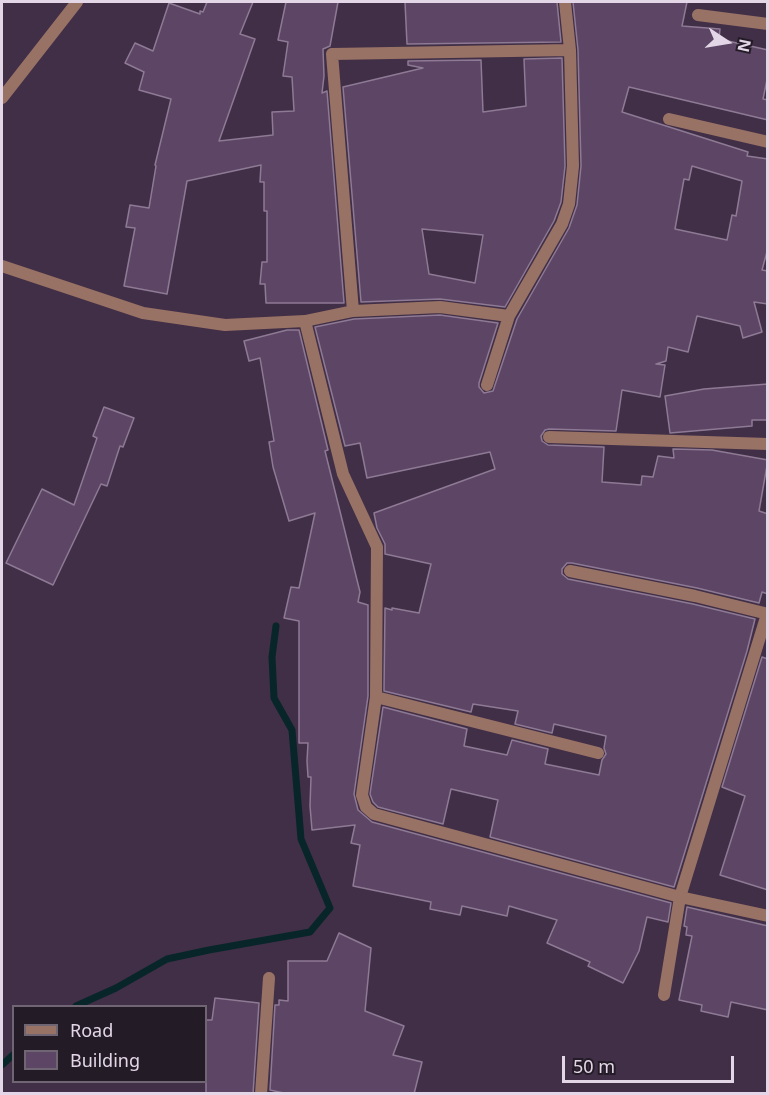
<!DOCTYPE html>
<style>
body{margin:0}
#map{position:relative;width:769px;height:1095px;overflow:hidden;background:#412f47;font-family:"Noto Sans",sans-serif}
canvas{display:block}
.frame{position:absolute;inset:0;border:3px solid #e3d7e7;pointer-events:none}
.legend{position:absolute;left:12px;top:1005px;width:195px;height:78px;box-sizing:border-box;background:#231b26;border:2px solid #706673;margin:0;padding:8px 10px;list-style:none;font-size:18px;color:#e3d7e7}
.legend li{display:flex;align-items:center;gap:12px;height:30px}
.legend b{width:30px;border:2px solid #706673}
.north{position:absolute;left:697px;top:12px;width:60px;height:60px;-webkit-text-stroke:4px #231b26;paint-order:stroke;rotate:102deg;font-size:16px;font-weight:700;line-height:24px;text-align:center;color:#e3d7e7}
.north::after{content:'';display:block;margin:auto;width:21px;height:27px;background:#e3d7e7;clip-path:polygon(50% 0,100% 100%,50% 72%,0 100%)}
.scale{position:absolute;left:562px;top:1056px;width:172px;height:27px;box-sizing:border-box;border:3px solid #e3d7e7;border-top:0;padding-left:8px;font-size:18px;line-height:21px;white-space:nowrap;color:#e3d7e7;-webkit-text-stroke:4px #231b26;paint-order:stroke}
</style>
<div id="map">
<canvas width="769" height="1095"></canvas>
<div class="frame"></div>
<ul class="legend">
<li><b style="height:8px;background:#997266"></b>Road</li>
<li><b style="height:16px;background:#5d4565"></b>Building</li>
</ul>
<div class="north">N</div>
<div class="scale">50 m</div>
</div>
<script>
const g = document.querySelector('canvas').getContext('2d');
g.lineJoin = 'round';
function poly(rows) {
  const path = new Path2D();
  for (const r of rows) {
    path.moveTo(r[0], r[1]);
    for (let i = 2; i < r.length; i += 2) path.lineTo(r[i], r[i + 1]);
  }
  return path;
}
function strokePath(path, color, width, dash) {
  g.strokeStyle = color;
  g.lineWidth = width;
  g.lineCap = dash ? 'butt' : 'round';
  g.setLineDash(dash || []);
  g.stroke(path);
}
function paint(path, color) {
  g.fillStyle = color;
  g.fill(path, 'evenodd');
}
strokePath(poly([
 [76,1006,116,988,167,959,209,950,310,932,330,908,301,839,292,730,274,698,272,657,276,626],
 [2,1065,14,1054]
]), '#08262a', 7);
const building = poly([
 [207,2,253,2,240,34,255,39,219,141,273,135,272,112,294,111,292,77,283,76,288,42,278,40,286,2,338,2,330,46,323,49,324,76,322,93,327,91,344,303,266,303,265,284,260,284,262,262,267,262,267,211,264,211,264,182,260,182,261,165,187,181,167,294,124,286,135,228,126,227,130,205,149,208,156,166,155,165,171,99,139,90,144,72,125,63,135,43,153,51,169,3,200,14,200,11,203,12,207,2],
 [405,2,557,2,561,42,407,44,405,2],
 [573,2,687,2,682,26,720,29,719,39,768,50,768,75,763,99,768,100,768,120,629,87,622,112,748,152,747,156,768,159,768,248,762,270,768,271,768,304,754,302,762,332,743,338,740,326,697,316,688,352,668,347,666,361,656,364,665,365,660,397,622,390,616,431,549,429,545,430,541,436,542,441,548,445,604,447,602,482,641,485,642,476,653,477,658,456,674,458,673,449,712,450,768,460,759,511,768,514,768,594,762,592,759,603,697,588,572,563,567,563,562,569,562,574,568,579,693,604,755,619,747,651,674,887,490,837,498,800,451,789,443,824,378,807,373,802,370,794,383,707,467,729,464,746,507,755,512,740,548,749,545,764,599,775,602,760,606,754,604,748,606,736,554,724,552,733,515,724,518,711,473,704,471,712,384,691,385,608,392,610,392,608,419,613,431,564,385,554,385,544,377,528,374,513,495,469,490,452,367,478,360,443,345,446,315,327,354,319,440,315,498,323,479,383,479,387,484,393,493,391,517,319,569,228,577,205,581,166,578,50,573,2],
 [692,166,742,181,736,216,732,215,727,240,675,229,684,179,689,180,692,166],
 [562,58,565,166,561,202,554,221,505,307,440,299,361,302,343,87,423,68,408,65,408,61,481,60,483,112,526,106,524,59,562,58],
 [422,229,483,235,475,283,429,274,422,229],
 [287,330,299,330,328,450,325,451,360,592,358,602,368,605,368,696,354,794,358,810,372,822,671,903,668,922,647,917,639,951,623,983,588,966,590,962,547,943,557,920,509,906,507,916,462,906,460,915,430,909,431,902,353,886,360,845,351,843,355,825,312,830,310,806,311,777,308,777,307,761,308,743,299,743,299,621,284,618,291,587,299,588,315,513,289,521,273,467,269,442,274,441,260,358,249,361,244,341,287,330],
 [768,384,768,420,752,420,752,426,670,433,665,396,704,389,768,384],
 [104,407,134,418,123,447,120,446,107,486,101,484,53,585,6,563,42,489,74,505,97,438,93,436,104,407],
 [762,657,768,659,768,890,720,875,745,796,722,787,762,657],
 [687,907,768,926,768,1010,731,1002,728,1017,701,1011,702,1005,679,1000,692,936,686,935,687,927,684,926,687,907],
 [339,933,371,948,365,1011,404,1026,393,1055,422,1062,414,1094,288,1094,270,1090,275,1005,279,1005,279,1000,288,1001,288,961,327,961,339,933],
 [215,998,259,1003,253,1094,206,1094,206,1020,212,1020,215,998]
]);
paint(building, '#5d4565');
strokePath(building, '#8e7a95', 1.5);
strokePath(poly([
 [698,15,768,24],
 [669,119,768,142],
 [2,266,143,313,225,325,305,321,353,311,440,307,509,316],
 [353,311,332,54,570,50],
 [305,321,343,474,377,547,376,697,362,795,366,807,374,814,680,897,768,916],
 [487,385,509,316,562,224,569,204,573,166,570,50,565,2],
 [549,437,768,444],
 [570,571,695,596,768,614],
 [376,697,598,753],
 [664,995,680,897,767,614],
 [261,1094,269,978]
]), '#997266', 12);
strokePath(poly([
 [2,98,77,2]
]), '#997266', 12);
</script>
